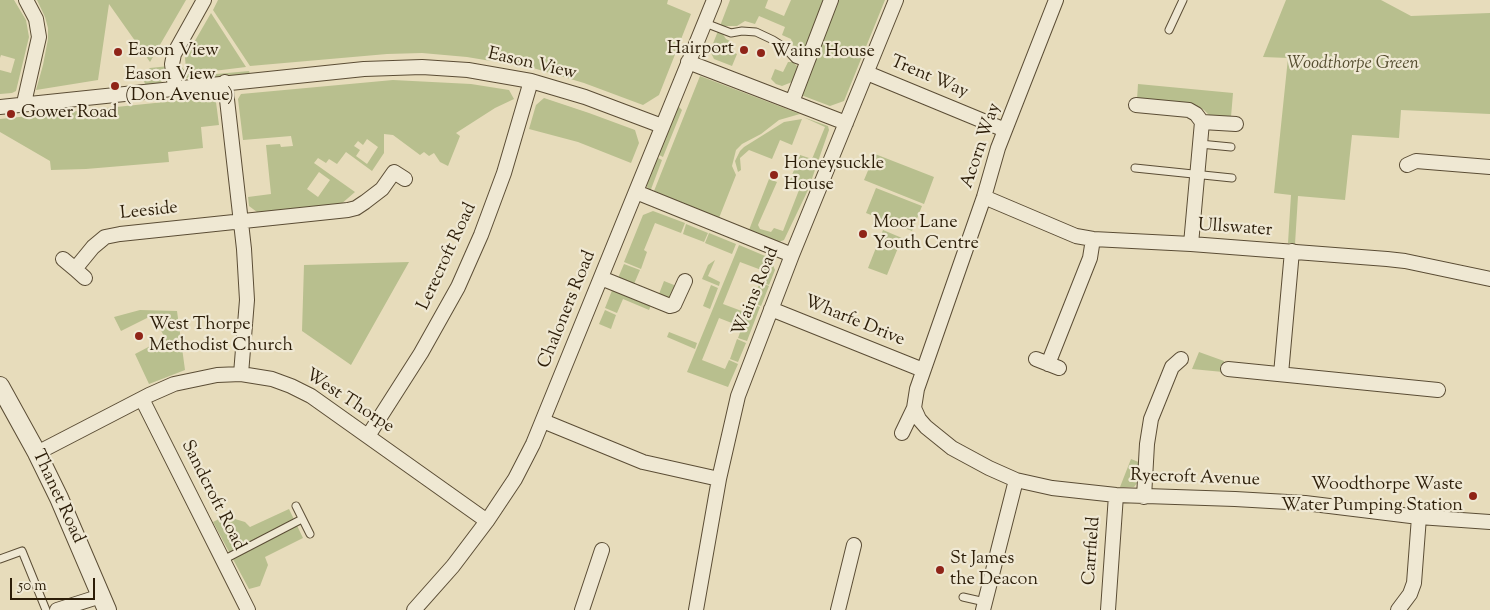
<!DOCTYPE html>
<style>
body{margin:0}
#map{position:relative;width:1490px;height:610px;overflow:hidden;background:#e7dcbb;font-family:"Sorts Mill Goudy",serif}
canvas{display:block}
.scale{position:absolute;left:10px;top:578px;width:85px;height:22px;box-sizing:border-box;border:2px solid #2c1d08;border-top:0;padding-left:6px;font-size:15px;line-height:18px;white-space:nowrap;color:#2c1d08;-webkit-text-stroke:4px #efe8d3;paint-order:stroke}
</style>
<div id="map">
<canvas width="1490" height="610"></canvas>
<div class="scale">50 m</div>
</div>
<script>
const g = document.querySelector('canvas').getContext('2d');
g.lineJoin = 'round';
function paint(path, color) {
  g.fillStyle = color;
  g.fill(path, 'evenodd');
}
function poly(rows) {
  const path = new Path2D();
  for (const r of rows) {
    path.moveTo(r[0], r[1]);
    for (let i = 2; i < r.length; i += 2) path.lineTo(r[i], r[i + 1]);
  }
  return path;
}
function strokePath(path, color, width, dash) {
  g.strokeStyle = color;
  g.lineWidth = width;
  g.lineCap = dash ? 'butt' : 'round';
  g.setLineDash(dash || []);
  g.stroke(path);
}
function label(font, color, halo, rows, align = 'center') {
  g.font = font + ' "Sorts Mill Goudy",serif';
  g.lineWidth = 4.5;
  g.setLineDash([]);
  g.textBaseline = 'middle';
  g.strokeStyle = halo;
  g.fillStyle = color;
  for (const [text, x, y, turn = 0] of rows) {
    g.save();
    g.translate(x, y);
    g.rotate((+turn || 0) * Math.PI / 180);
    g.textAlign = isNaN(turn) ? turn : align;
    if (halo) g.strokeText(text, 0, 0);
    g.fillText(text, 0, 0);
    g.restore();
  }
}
paint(poly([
 [0,0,14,0,26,20,29,37,16,91,12,93,0,94,0,70,11,73,15,59,1,55,0,58],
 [37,0,186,0,150,62,109,4,98,80,36,90,43,65,48,39,48,28,45,17],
 [218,0,668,0,667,4,691,14,659,95,643,105,584,83,533,68,467,57,422,53,387,54,250,66,213,10],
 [730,0,768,0,765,8,784,16,791,0,824,0,801,57,795,53,791,39,782,35,785,27,759,16,755,24,745,21,737,26,720,26],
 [836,0,885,0,844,101,830,106,801,95],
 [1286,0,1381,0,1411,16,1490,13,1490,114,1401,110,1399,138,1352,135,1345,200,1298,196,1295,244,1288,243,1291,195,1274,193,1288,58,1263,57],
 [211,13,246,67,197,73,191,72,186,68,185,58],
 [718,31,722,33,726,39,732,42,729,50,737,54,732,66,714,59,710,51],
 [788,62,793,62,798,67,792,82,782,86,776,84,771,79,775,69,783,72],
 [169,66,167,75,161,82,156,84,146,85,140,75,150,68],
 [177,66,181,66,186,72,195,76,249,71,250,74,195,81,186,78,179,71],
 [700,76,800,114,779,120,761,134,742,144,736,150,732,166,736,175,719,218,654,191],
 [393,80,471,84,509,90,514,99,495,108,456,133,460,136,448,166,440,162,434,153,429,156,424,152,420,155,393,135,384,134,384,153,372,171,346,152,337,164,329,159,326,163,318,158,314,163,355,192,340,205,257,212,249,206,248,197,271,194,266,145,280,144,281,147,293,146,291,136,243,140,238,99,241,94],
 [367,139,378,147,367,164,356,156,360,150,354,146,358,141,363,145],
 [319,172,330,180,318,197,307,189],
 [1138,84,1233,93,1231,117,1209,115,1204,110,1195,105,1137,100],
 [213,97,216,102,219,125,201,127,203,148,168,152,169,162,86,169,51,170,50,161,0,132,0,119],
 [544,98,589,113,635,130,639,143,631,163,578,142,529,129,536,105],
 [678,106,682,110,663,157,657,154],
 [803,117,828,126,829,130,808,190,784,240,779,242,749,230,769,179,777,182,758,225,760,229,771,232,774,228,783,231,799,190,796,188,797,182,790,180,800,155,812,159,825,127],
 [802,119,792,145,780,140,772,159,749,150,740,158,741,170,738,172,735,161,740,151,744,147,784,122],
 [875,154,934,177,924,204,864,180],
 [656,157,662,160,650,192,646,185],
 [876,188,922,206,912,231,866,213],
 [653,211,685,223,681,233,655,223,644,250,647,252,641,269,624,262,643,215],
 [686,224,708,233,704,242,683,234],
 [883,230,902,238,887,275,868,268],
 [709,233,736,244,732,254,705,243],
 [739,245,770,258,775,270,769,285,760,281,764,271,740,262,723,304,747,313,751,304,760,307,747,341,738,338,742,327,719,318,702,360,725,369,729,360,738,364,728,387,687,372],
 [715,260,708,276,720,282,719,286,702,279,708,265],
 [409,262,351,365,302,331,304,265],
 [624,264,640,270,634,284,618,278],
 [664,281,674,285,677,289,671,299,659,294],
 [760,282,769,286,761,306,752,302],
 [711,285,718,288,710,309,703,306],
 [613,288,652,303,649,310,623,299,617,313,605,308],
 [140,310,177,311,185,370,149,384,135,354,158,342,160,346,167,342,153,315,121,331,114,317],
 [605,310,616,315,611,329,599,324],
 [669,332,697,343,695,349,667,337],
 [737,339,746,343,738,362,730,359],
 [1199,352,1224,361,1223,372,1192,369],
 [1131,459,1141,463,1140,477,1138,477,1137,483,1134,487,1120,487],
 [289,509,303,538,265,557,268,565,260,586,249,589,213,522,225,516,245,522,250,527]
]), '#b8bf8e');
const service = poly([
 [705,23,731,33,742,31,756,32,773,40,784,47,795,59,806,63],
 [1169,30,1183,0],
 [1200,144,1231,147],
 [1135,168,1232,178],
 [296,506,310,534],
 [0,559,22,551,46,610],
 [223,560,302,519],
 [963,597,985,602]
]);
const minor = poly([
 [1056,0,998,148,984,197,917,389,914,408,919,419,926,427,952,448,989,468,1016,480,1052,488,1116,495,1235,499,1305,503,1419,517,1490,522],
 [688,62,846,123],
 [867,73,1005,130],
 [225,82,244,249,247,300,241,374],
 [175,87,172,64,174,54,204,0],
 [792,102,831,0],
 [24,103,39,37,36,19,26,0],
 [1136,105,1189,110,1196,114,1202,122,1191,244],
 [0,107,364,69,422,67,468,70,531,81,585,97,662,126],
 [1202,122,1236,124],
 [1407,165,1416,161,1490,167],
 [636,192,792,255],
 [984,197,1076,236,1093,239,1191,244,1387,259,1405,261,1490,279],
 [63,259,75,269],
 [85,278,75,269,93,247,105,237,120,234,348,210,356,208,365,202,382,189,394,172,405,179],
 [601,278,670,306,674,305,685,281],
 [771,309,923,370],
 [1036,359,1059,368],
 [1048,364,1090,258,1093,239],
 [1228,369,1438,390],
 [1281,374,1292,251],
 [142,399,248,610],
 [543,421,643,462,719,479],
 [902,433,914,408],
 [368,436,421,353,458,287,481,235,504,173,531,81],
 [37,453,149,395,174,384,217,375,241,374,272,379,291,386,311,396,487,521],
 [1144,497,1147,444,1151,419,1172,367,1181,359],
 [57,610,101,596],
 [414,610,453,566,487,521,515,479,533,444,714,0],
 [582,610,602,550],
 [696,610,719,479,738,396,792,255,896,0],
 [838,610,854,545],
 [983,610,1016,480],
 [1108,610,1116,495],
 [1398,610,1410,594,1414,583,1419,517]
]);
const tertiary = poly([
 [0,386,37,453,59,498,107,610]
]);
strokePath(service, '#5b4d35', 9);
strokePath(minor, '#5b4d35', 16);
strokePath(tertiary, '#5b4d35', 20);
strokePath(service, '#efe8d3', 7);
strokePath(minor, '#efe8d3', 14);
strokePath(tertiary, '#efe8d3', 18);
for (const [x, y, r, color] of [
 [744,50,5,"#8f2418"],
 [118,52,5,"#8f2418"],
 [761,53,5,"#8f2418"],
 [115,86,5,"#8f2418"],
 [11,114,5,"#8f2418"],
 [774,175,5,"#8f2418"],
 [863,234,5,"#8f2418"],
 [139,336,5,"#8f2418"],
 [1473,496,5,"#8f2418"],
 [940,570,5,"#8f2418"]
]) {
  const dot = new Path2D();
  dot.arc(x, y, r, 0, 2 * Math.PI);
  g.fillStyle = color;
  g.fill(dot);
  strokePath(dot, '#efe8d3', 2);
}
label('18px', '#2c1d08', '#efe8d3', [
 ["Hairport",734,50,"right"],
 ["Eason View",128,52],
 ["Wains House",771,53],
 ["Eason View",125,76],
 ["(Don Avenue)",125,97],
 ["Gower Road",21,114],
 ["Honeysuckle",784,165],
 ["House",784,186],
 ["Moor Lane",873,224],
 ["Youth Centre",873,245],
 ["West Thorpe",149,326],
 ["Methodist Church",149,347],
 ["Woodthorpe Waste",1463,486,"right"],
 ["Water Pumping Station",1463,507,"right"],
 ["St James",950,560],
 ["the Deacon",950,581]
], 'left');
label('18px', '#2c1d08', '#efe8d3', [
 ["Eason View",532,65,13],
 ["Trent Way",929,78,23],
 ["Acorn Way",982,146,-71],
 ["Leeside",149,212,-6],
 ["Ullswater",1235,229,4],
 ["Lerecroft Road",448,257,-65],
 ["Wains Road",757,292,-68],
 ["Chaloners Road",568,310,-68],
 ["Wharfe Drive",854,322,22],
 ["West Thorpe",349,402,33],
 ["Ryecroft Avenue",1195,479,2],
 ["Sandcroft Road",212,496,63],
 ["Thanet Road",57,497,65],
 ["Carrfield",1093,551,-86]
]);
label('italic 18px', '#564e30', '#efe8d3', [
 ["Woodthorpe Green",1353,65]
]);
</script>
